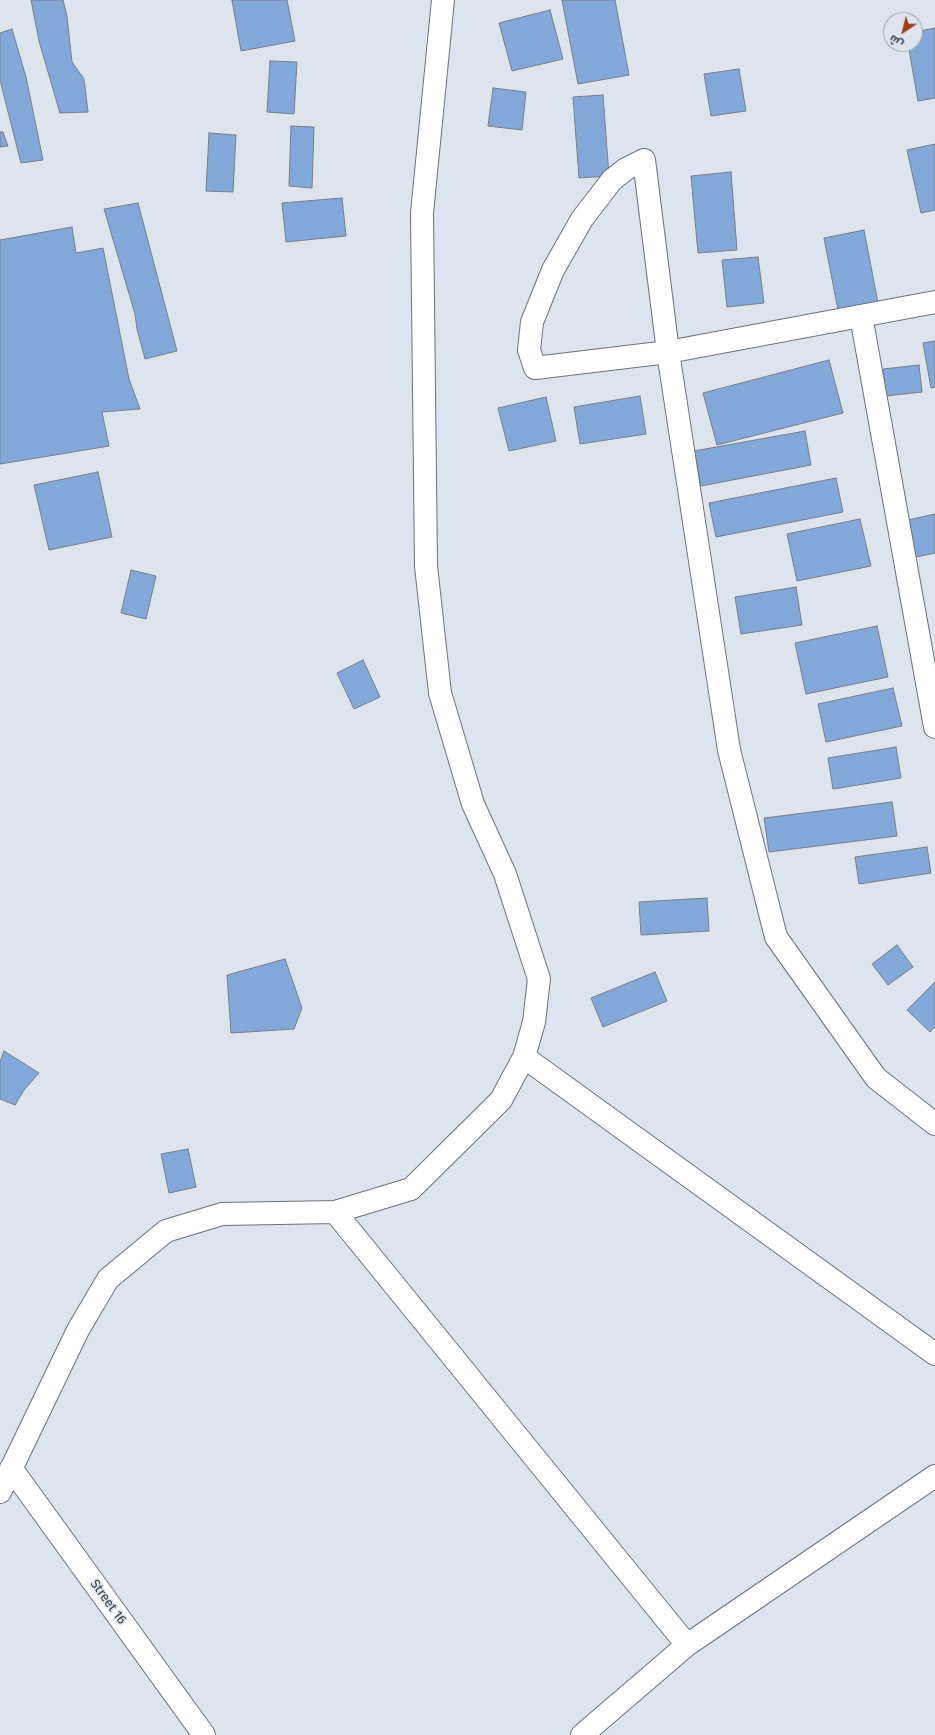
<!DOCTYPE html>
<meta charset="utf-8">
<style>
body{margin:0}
#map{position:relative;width:935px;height:1735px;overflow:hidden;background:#dde4ed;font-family:"Fira Sans",Cairo,sans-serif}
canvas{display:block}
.north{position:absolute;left:883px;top:12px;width:40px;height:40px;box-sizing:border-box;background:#dde4ed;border:1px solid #9ba0a7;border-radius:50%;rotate:215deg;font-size:11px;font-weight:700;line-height:16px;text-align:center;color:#383b3f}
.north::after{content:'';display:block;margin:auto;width:14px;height:18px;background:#a03919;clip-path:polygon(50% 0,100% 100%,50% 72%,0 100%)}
</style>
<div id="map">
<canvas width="935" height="1735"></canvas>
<div class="north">ش</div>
</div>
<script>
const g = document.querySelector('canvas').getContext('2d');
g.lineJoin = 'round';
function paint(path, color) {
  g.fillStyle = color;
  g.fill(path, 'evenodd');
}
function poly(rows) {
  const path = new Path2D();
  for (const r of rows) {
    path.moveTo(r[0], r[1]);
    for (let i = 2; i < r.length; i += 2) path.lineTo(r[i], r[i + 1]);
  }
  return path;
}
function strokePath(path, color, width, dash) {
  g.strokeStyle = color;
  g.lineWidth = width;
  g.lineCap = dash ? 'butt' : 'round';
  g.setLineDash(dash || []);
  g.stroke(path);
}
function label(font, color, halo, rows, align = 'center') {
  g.font = font + ' "Fira Sans",sans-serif';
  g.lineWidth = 3;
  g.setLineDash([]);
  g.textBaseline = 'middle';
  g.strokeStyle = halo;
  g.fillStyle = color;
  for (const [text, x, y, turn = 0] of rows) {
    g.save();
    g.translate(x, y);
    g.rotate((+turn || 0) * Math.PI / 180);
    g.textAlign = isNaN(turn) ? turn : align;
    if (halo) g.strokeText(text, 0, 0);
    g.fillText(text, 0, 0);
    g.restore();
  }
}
const building = poly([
 [31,0,63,0,67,16,72,62,84,79,88,112,60,113,39,41,31,0],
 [232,0,287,0,295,41,241,51,232,0],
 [562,0,615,0,629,75,578,84,562,0],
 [550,10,563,59,512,71,499,23,550,10],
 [935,28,935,98,918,101,908,44,915,44,915,32,935,28],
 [12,29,26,77,43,160,21,163,0,80,0,33,12,29],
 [270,61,297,62,294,114,267,112,270,61],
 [739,69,746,111,711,116,704,74,739,69],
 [493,88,526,92,522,130,488,126,493,88],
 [603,95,609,176,579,178,573,97,603,95],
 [291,126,314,127,312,188,289,186,291,126],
 [0,132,3,132,8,146,0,147,0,132],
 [209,133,236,135,233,192,206,191,209,133],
 [935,144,935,210,921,213,907,150,935,144],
 [731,172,737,250,698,253,691,176,731,172],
 [342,198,346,236,286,242,282,203,342,198],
 [138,203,177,351,145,359,137,329,135,314,104,209,138,203],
 [72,227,76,253,103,248,129,379,140,409,102,412,109,446,0,464,0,240,72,227],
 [864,230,879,308,839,315,824,238,864,230],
 [758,257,764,303,727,307,722,260,758,257],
 [935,341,935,387,931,388,923,343,935,341],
 [829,360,843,413,717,445,703,393,829,360],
 [919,365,922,392,886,396,883,369,919,365],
 [640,396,646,434,580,444,574,407,640,396],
 [546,397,556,441,509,451,498,408,546,397],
 [805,431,811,465,701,486,694,451,805,431],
 [98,472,112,537,49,550,34,485,98,472],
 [836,478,843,512,716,537,709,503,836,478],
 [935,514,935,553,916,557,908,520,935,514],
 [860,519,871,566,797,581,787,534,860,519],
 [131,570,156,576,146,619,121,613,131,570],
 [796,587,802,625,741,634,735,597,796,587],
 [877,626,888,677,806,694,795,643,877,626],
 [363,660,380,697,354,709,337,673,363,660],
 [893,688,902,726,826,742,818,704,893,688],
 [896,747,901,778,833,789,828,758,896,747],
 [892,802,897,836,769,852,764,818,892,802],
 [927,847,931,873,859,884,855,857,927,847],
 [707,898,709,931,641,935,639,902,707,898],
 [897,945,913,967,888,985,872,964,897,945],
 [285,959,302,1008,294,1029,231,1033,227,975,285,959],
 [655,972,667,1001,603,1027,591,998,655,972],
 [935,982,935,1027,930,1032,907,1010,935,982],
 [4,1051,39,1073,24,1090,15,1105,0,1099,0,1062,4,1051],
 [188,1149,196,1187,169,1193,161,1154,188,1149]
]);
paint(building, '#82a7d9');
strokePath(building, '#787e87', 1);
const street = poly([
 [935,302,668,352,535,368,529,350,532,322,553,270,582,219,612,180,626,169,644,160,668,352,729,750,776,937,876,1078,935,1124],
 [861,316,935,727],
 [524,1057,935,1354],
 [335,1212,687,1645,582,1735],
 [11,1468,204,1735],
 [0,1492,78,1330,108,1279,166,1231,222,1214,335,1212,411,1189,501,1100,524,1057,534,1022,539,979,505,874,473,804,440,693,426,566,422,213,443,0],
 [687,1645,935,1476]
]);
strokePath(street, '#6c727b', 24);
strokePath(street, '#fff', 22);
label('13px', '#383b3f', '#dde4ed', [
 ["Street 16",108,1602,54]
]);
</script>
